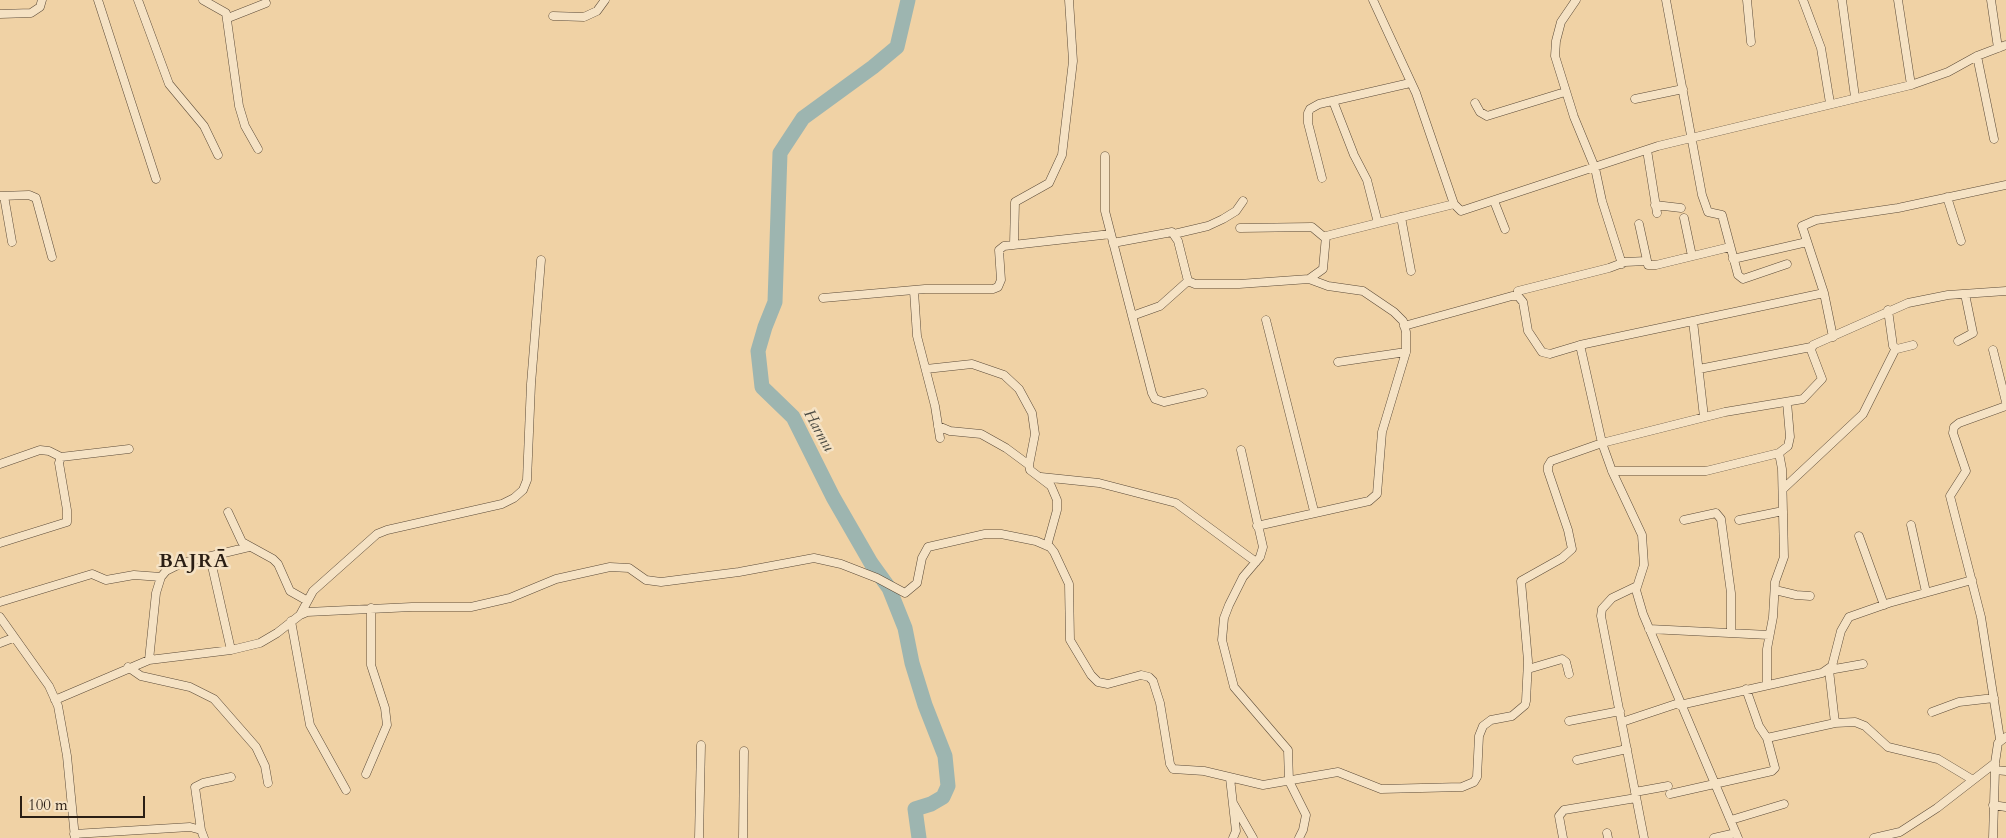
<!DOCTYPE html>
<meta charset="utf-8">
<style>
body{margin:0}
#map{position:relative;width:2006px;height:838px;overflow:hidden;background:#f0d2a5;font-family:Cardo,serif}
canvas{display:block}
.scale{position:absolute;left:20px;top:796px;width:125px;height:22px;box-sizing:border-box;border:2px solid #2a1e14;border-top:0;padding-left:6px;font-size:15px;line-height:18px;white-space:nowrap;color:#2a1e14;-webkit-text-stroke:4px #f5e2c4;paint-order:stroke}
</style>
<div id="map">
<canvas width="2006" height="838"></canvas>
<div class="scale">100 m</div>
</div>
<script>
const g = document.querySelector('canvas').getContext('2d');
g.lineJoin = 'round';
function poly(rows) {
  const path = new Path2D();
  for (const r of rows) {
    path.moveTo(r[0], r[1]);
    for (let i = 2; i < r.length; i += 2) path.lineTo(r[i], r[i + 1]);
  }
  return path;
}
function strokePath(path, color, width, dash) {
  g.strokeStyle = color;
  g.lineWidth = width;
  g.lineCap = dash ? 'butt' : 'round';
  g.setLineDash(dash || []);
  g.stroke(path);
}
function label(font, color, halo, rows, align = 'center') {
  g.font = font + ' Cardo,serif';
  g.lineWidth = 5;
  g.setLineDash([]);
  g.textBaseline = 'middle';
  g.strokeStyle = halo;
  g.fillStyle = color;
  for (const [text, x, y, turn = 0] of rows) {
    g.save();
    g.translate(x, y);
    g.rotate((+turn || 0) * Math.PI / 180);
    g.textAlign = isNaN(turn) ? turn : align;
    if (halo) g.strokeText(text, 0, 0);
    g.fillText(text, 0, 0);
    g.restore();
  }
}
strokePath(poly([
 [908,0,897,47,873,67,803,118,780,153,775,302,765,327,758,351,762,387,793,417,833,497,871,563,889,588,905,628,912,663,925,705,945,756,948,786,943,797,931,804,915,809,919,838]
]), '#9db5b0', 15);
const minor = poly([
 [98,0,156,179],
 [138,0,169,84,204,126,218,155],
 [203,0,226,13,239,106,245,126,258,149],
 [1373,0,1416,93,1454,204,1461,211,1658,146,1911,85,1948,72,1977,56,2006,45],
 [1576,0,1561,22,1556,41,1555,56,1574,117,1595,168,1602,201,1622,264],
 [1666,0,1702,195,1708,212,1722,215,1738,275,1743,279,1787,264],
 [1747,0,1751,42],
 [1803,0,1821,48,1830,103],
 [1842,0,1855,97],
 [1898,0,1911,85],
 [1991,0,1998,48],
 [0,14,31,13,40,7,42,0],
 [553,16,584,17,597,11,605,0],
 [228,18,266,3],
 [1977,56,1994,139],
 [1635,99,1683,89],
 [1333,101,1354,155,1367,180,1378,223],
 [1475,103,1480,112,1487,116,1565,92],
 [1647,150,1657,213],
 [1105,156,1105,211,1152,393,1155,399,1164,402,1203,393],
 [1322,178,1308,123,1308,113,1310,109,1319,104,1410,83],
 [0,196,29,195,36,198,52,257],
 [4,196,12,242],
 [1947,197,1961,241],
 [1494,201,1505,229],
 [1655,205,1681,208],
 [1401,217,1411,271],
 [1684,218,1692,256],
 [1639,224,1648,265,1656,265,1730,247],
 [1240,228,1312,227,1324,237],
 [1174,234,1208,226,1223,219,1236,211,1243,201],
 [1113,243,1172,232,1178,241,1188,281,1195,284,1239,284,1309,279,1323,269,1326,236,1454,204],
 [1014,244,1015,202,1049,183,1062,155,1073,61,1069,0],
 [1733,259,1807,242],
 [914,291,917,336,935,406,940,438],
 [1518,291,1609,268,1625,262,1646,261],
 [1824,293,1802,226,1816,220,1898,208,2006,185],
 [823,298,925,289,993,289,998,287,1001,280,999,250,1004,246,1111,234],
 [1888,310,1893,346,1897,349,1913,345],
 [1132,316,1160,306,1188,281],
 [1266,320,1314,511],
 [1693,321,1704,417],
 [1404,326,1512,296,1518,296,1523,302,1528,331,1542,352,1550,354,1580,345,1824,293,1833,337],
 [1958,341,1973,333,1965,294],
 [1580,345,1602,443,1612,471,1642,535,1644,565,1636,590,1643,614,1738,838],
 [1993,350,2006,402],
 [1338,362,1406,352],
 [926,369,972,364,1004,375,1019,389,1032,413,1035,434,1029,465,1030,470,1051,486,1057,500,1057,510,1047,546],
 [1699,369,1811,347],
 [938,426,950,431,981,434,1006,448,1029,465],
 [1241,450,1263,547,1260,557,1243,577,1229,605,1224,618,1222,640,1234,687,1288,750,1289,781,1306,815,1303,830,1299,838],
 [0,464,40,450,49,451,61,457],
 [1612,471,1706,471,1779,453,1788,446,1790,437,1787,402],
 [1041,477,1099,483,1176,503,1256,562],
 [1783,489,1863,414,1896,348],
 [228,512,242,542,273,559,278,564,290,591,306,600],
 [1684,520,1716,513,1721,519,1731,593,1731,633],
 [1739,520,1783,511],
 [1911,525,1926,592],
 [1257,526,1369,501,1377,494,1382,432,1406,352,1406,332,1403,321,1394,312,1363,291,1328,286,1309,279],
 [1859,536,1884,605],
 [0,543,67,522,67,510,59,463,61,457,129,449],
 [210,557,231,650],
 [1637,586,1612,598,1602,609,1601,616,1644,838],
 [1775,590,1796,595,1810,596],
 [0,602,92,574,106,580,134,575,161,577],
 [300,615,313,591,377,534,387,530,502,504,514,498,523,490,527,480,531,384,541,260],
 [0,617,49,686,58,706,67,756,75,838],
 [291,621,310,725,346,790],
 [1649,629,1769,635],
 [0,643,13,638],
 [149,660,156,593,161,577,166,571,182,563,249,547],
 [128,667,141,676,190,687,214,699,256,747,265,766,268,783],
 [1528,669,1562,659,1566,662,1569,674],
 [1767,684,1767,649,1773,617,1775,582,1784,557,1782,469,1779,453],
 [1746,689,1759,726,1767,738,1835,723,1855,722,1865,726,1888,747,1938,759,1973,780],
 [55,700,149,660,231,650,260,643,277,633,300,615,307,612,412,607,471,607,510,598,556,579,610,567,629,568,646,580,661,582,739,572,814,558,841,564,877,578,905,593,917,583,922,558,928,547,985,534,1001,534,1036,541,1050,547,1054,552,1069,584,1070,640,1091,675,1098,682,1108,684,1141,675,1149,677,1153,681,1160,703,1170,764,1173,769,1204,771,1263,785,1338,772,1381,789,1462,787,1474,782,1477,777,1479,736,1483,726,1491,720,1512,716,1525,705,1526,701,1528,661,1521,581,1562,558,1572,549,1568,530,1548,471,1548,466,1551,461,1602,443,1725,412,1803,399,1822,379,1811,350,1813,345,1908,303,1948,295,2006,291],
 [1680,705,1822,673,1832,666,1841,631,1849,617,1889,603,1972,580],
 [1932,712,1959,702,1994,698],
 [1569,721,1620,711],
 [1622,722,1679,703],
 [1835,723,1829,670,1863,664],
 [2006,737,1998,743,1995,763,1995,770,2006,771],
 [2000,739,1981,617,1950,496,1966,471,1953,433,1954,427,1959,423,2006,406],
 [1577,760,1627,749],
 [366,774,387,725,385,708,371,665,371,608],
 [1230,778,1236,831,1233,838],
 [1635,792,1668,786],
 [1670,794,1772,771,1775,768,1767,738],
 [1233,803,1253,838],
 [1993,805,2006,807],
 [1731,820,1784,804],
 [201,830,195,787,203,783,231,777],
 [1607,833,1608,838],
 [74,834,190,827,201,830,204,838],
 [699,838,701,745],
 [743,838,744,751],
 [1563,838,1559,816,1564,810,1636,798],
 [1714,838,1736,833],
 [1874,838,1900,832,1937,808,1995,763],
 [1993,838,1995,770]
]);
strokePath(minor, '#5c4b38', 9);
strokePath(minor, '#f5e2c4', 8);
label('italic 16px', '#4c4b43', '#f5e2c4', [
 ["Harmu",818,431,61]
]);
g.letterSpacing = '1px';
label('bold 20px', '#2a1e14', '#f5e2c4', [
 ["BAJRĀ",194,562]
]);
g.letterSpacing = '0px';
</script>
